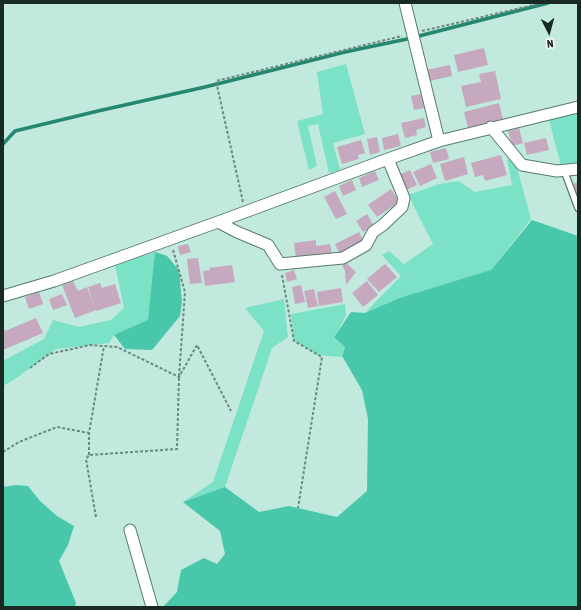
<!DOCTYPE html>
<style>
body{margin:0}
#map{position:relative;width:581px;height:610px;overflow:hidden;background:#c1e9dd;font-family:"Asap Condensed",sans-serif}
canvas{display:block}
.frame{position:absolute;inset:0;border:4px solid #192924;pointer-events:none}
.north{position:absolute;left:529px;top:12px;width:40px;height:40px;-webkit-text-stroke:3px #fff;paint-order:stroke;rotate:174deg;font-size:11px;font-weight:700;line-height:16px;text-align:center;color:#192924}
.north::after{content:'';display:block;margin:auto;width:14px;height:18px;background:#192924;clip-path:polygon(50% 0,100% 100%,50% 72%,0 100%)}
</style>
<div id="map">
<canvas width="581" height="610"></canvas>
<div class="frame"></div>
<div class="north">N</div>
</div>
<script>
const g = document.querySelector('canvas').getContext('2d');
g.lineJoin = 'round';
function paint(path, color) {
  g.fillStyle = color;
  g.fill(path, 'evenodd');
}
function poly(rows) {
  const path = new Path2D();
  for (const r of rows) {
    path.moveTo(r[0], r[1]);
    for (let i = 2; i < r.length; i += 2) path.lineTo(r[i], r[i + 1]);
  }
  return path;
}
function strokePath(path, color, width, dash) {
  g.strokeStyle = color;
  g.lineWidth = width;
  g.lineCap = dash ? 'butt' : 'round';
  g.setLineDash(dash || []);
  g.stroke(path);
}
paint(poly([
 [346,64,365,134,333,143,340,170,329,173,318,124,308,126,317,166,309,170,297,121,323,114,317,72],
 [578,113,578,163,561,165,549,120],
 [512,159,517,168,531,219,491,270,365,313,401,276,382,255,389,251,404,264,433,244,408,195,439,184,458,181,475,192,512,185,507,160],
 [155,252,150,323,114,335,109,343,56,349,15,379,3,386,3,361,44,339,53,320,79,327,111,320,124,308,115,265],
 [284,299,288,337,272,348,225,487,183,502,213,482,264,331,245,308],
 [345,304,346,316,334,337,345,347,341,357,318,355,294,340,291,314]
]), '#7be1c7');
paint(poly([
 [532,220,578,236,578,607,163,607,177,592,181,570,204,558,217,564,225,554,220,531,183,502,225,487,259,512,289,506,337,517,367,491,368,419,362,390,342,356,345,347,334,337,351,312,365,313,400,298,491,270],
 [155,252,167,256,179,270,182,302,180,316,152,350,125,349,114,335,148,320],
 [16,485,28,486,40,501,57,516,74,526,68,545,59,561,76,603,75,607,3,607,3,487]
]), '#49c7aa');
strokePath(poly([
 [419,36,548,3],
 [3,144,15,131,98,111,205,87,345,52,407,39]
]), '#248772', 3.5);
paint(poly([
 [484,48,488,65,458,72,454,55],
 [450,65,452,76,429,81,426,70],
 [495,71,501,99,466,107,461,86,481,82,479,74],
 [421,94,424,108,414,110,411,96],
 [499,103,503,119,468,128,464,112],
 [424,118,426,127,416,130,417,135,405,138,401,123],
 [519,128,523,143,512,146,508,131],
 [398,134,401,146,384,150,382,138],
 [377,137,380,152,370,155,367,139],
 [546,138,549,150,527,155,524,143],
 [361,140,365,153,358,155,359,159,342,164,337,147],
 [446,148,449,159,433,163,430,152],
 [501,155,507,175,485,181,483,175,475,177,471,163],
 [464,157,468,174,445,181,440,164],
 [431,164,437,178,420,186,413,172],
 [410,170,417,185,404,191,398,175],
 [375,171,379,180,362,187,359,178],
 [352,180,356,190,343,196,339,186],
 [578,182,578,197,573,184],
 [391,189,399,202,377,217,368,205],
 [335,191,347,214,336,219,324,197],
 [367,214,374,226,363,232,356,221],
 [359,232,364,243,340,255,335,244],
 [316,240,316,246,330,244,332,254,296,259,294,243],
 [188,244,191,252,180,255,178,246],
 [198,258,202,283,190,284,187,259],
 [345,262,356,272,346,285,345,271,342,265],
 [385,264,397,277,379,292,367,279],
 [232,265,235,282,205,286,203,271,210,270,209,268],
 [294,270,297,279,287,282,285,273],
 [73,281,78,291,87,287,95,308,88,287,100,283,102,288,115,284,121,303,96,311,96,310,75,318,62,285],
 [367,281,378,295,363,307,352,293],
 [301,285,305,302,295,304,292,287],
 [341,288,343,302,319,306,317,292],
 [314,289,318,306,308,308,304,291],
 [39,292,43,304,29,309,25,297],
 [62,294,67,305,53,310,49,299],
 [36,318,43,333,3,350,3,327,5,331]
]), '#c6a9bf');
const lane = poly([
 [564,170,578,208]
]);
const street = poly([
 [405,3,439,141],
 [491,127,522,165,557,171,578,169],
 [218,222,237,232,268,245,280,264,343,258,366,245,373,232,383,225,402,207,404,198,388,159],
 [3,296,54,281,218,222,388,159,439,141,578,107],
 [130,530,152,607]
]);
strokePath(lane, '#567b70', 8);
strokePath(street, '#567b70', 13);
strokePath(poly([
 [422,31,542,3],
 [243,202,216,81,402,36],
 [282,275,294,341,322,357,298,508],
 [30,368,49,354,90,345,117,347,179,377,197,345,231,411],
 [3,452,19,442,57,427,89,433],
 [89,455,89,433,104,346],
 [96,517,86,459,89,455,177,449,179,377,185,292,173,250]
]), '#6c887f', 2, [3, 2]);
strokePath(lane, '#fff', 5.5);
strokePath(street, '#fff', 11);
</script>
